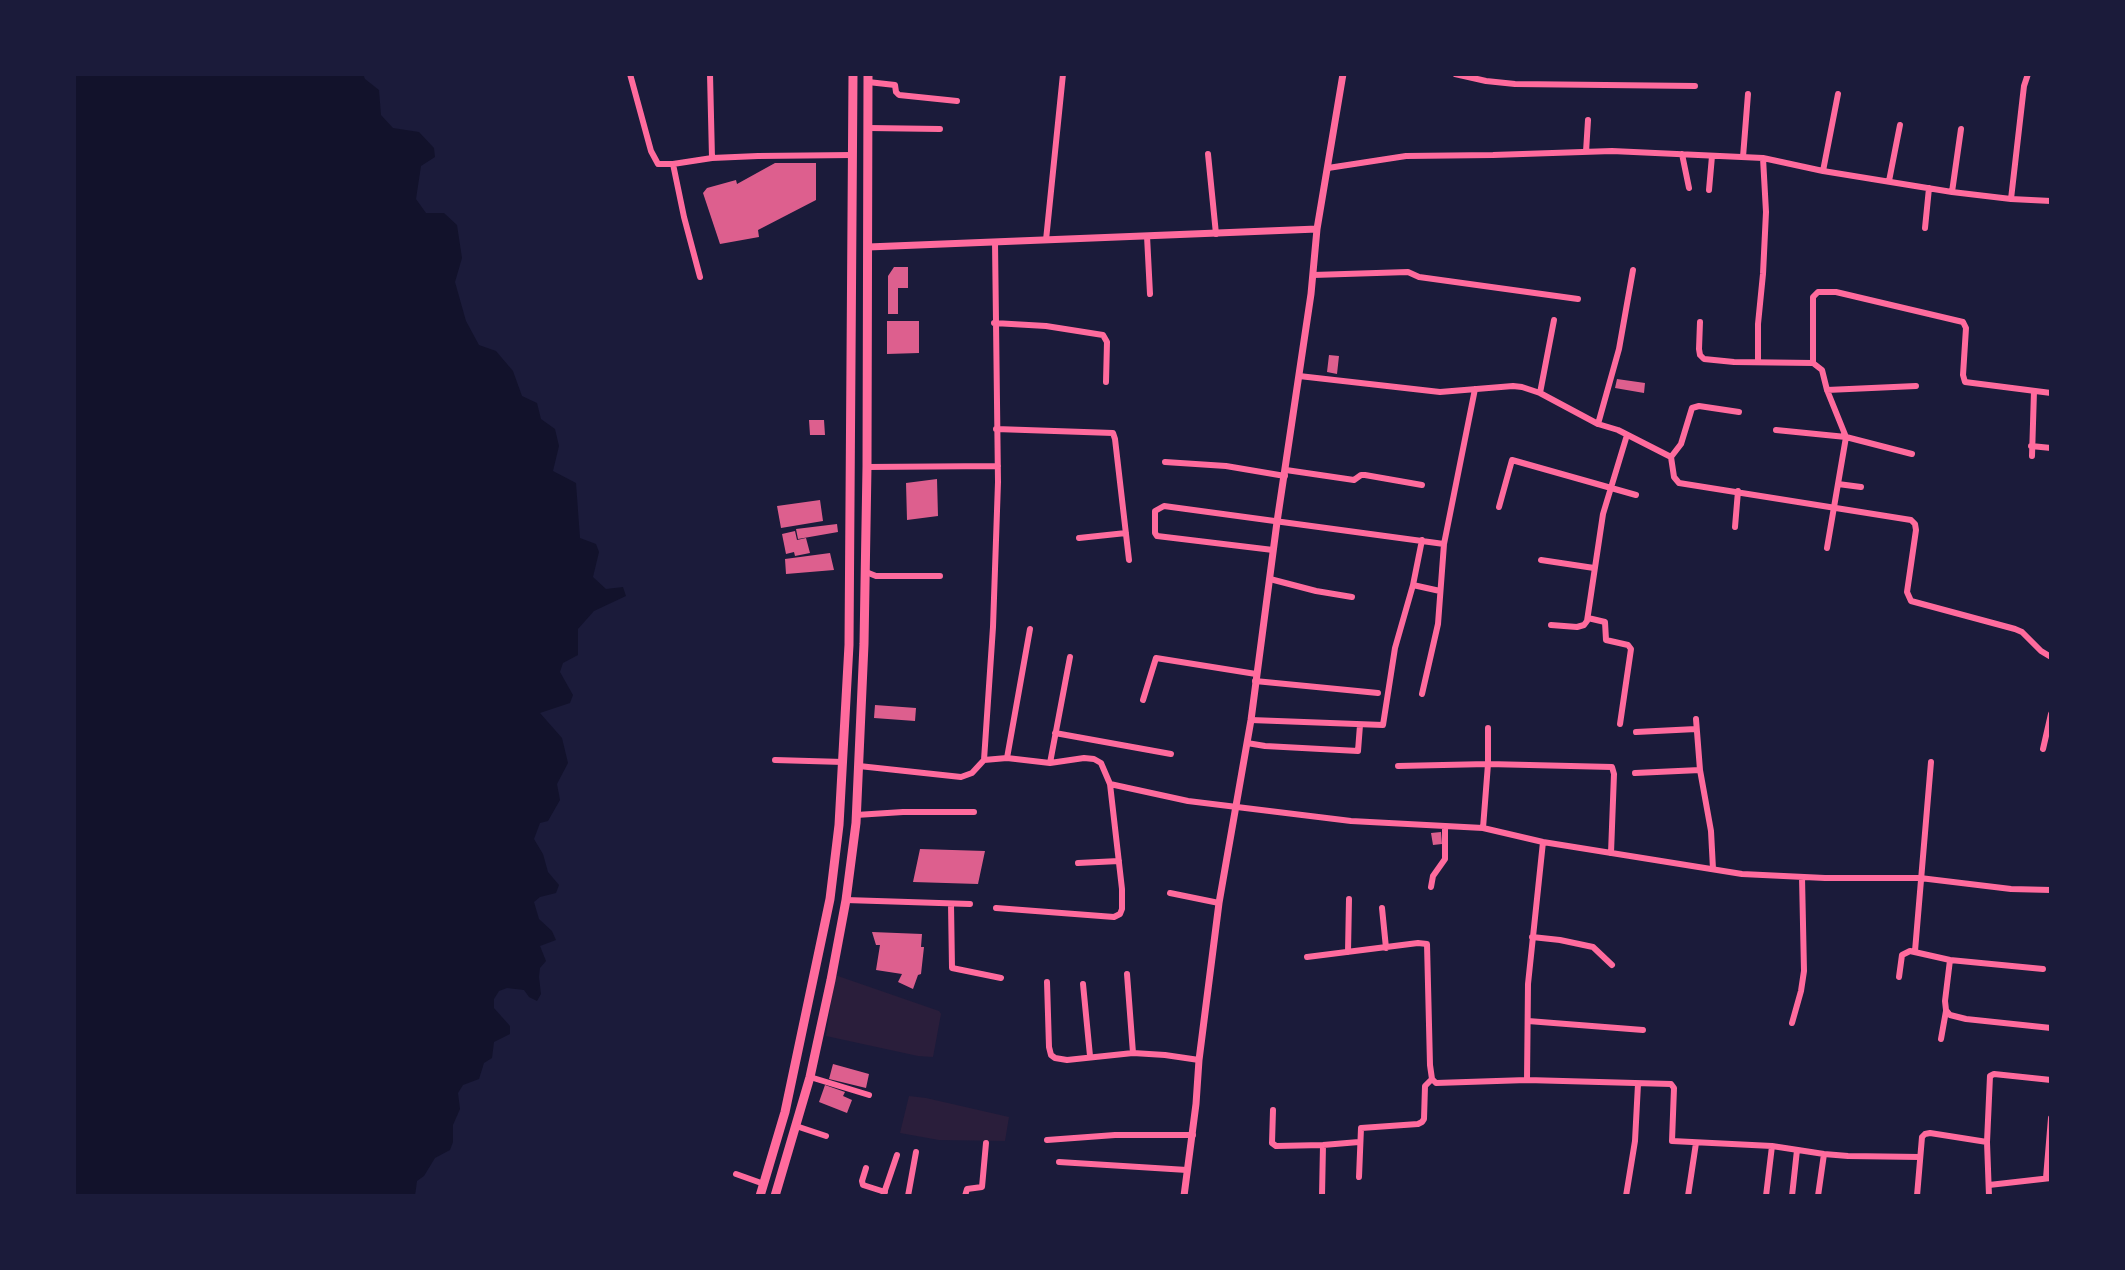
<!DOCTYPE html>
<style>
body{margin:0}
#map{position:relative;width:2125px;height:1270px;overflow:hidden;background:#1b1b3a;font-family:Jost,sans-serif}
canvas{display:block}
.frame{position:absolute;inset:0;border:76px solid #1b1b3a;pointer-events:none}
</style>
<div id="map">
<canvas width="2125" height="1270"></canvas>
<div class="frame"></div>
</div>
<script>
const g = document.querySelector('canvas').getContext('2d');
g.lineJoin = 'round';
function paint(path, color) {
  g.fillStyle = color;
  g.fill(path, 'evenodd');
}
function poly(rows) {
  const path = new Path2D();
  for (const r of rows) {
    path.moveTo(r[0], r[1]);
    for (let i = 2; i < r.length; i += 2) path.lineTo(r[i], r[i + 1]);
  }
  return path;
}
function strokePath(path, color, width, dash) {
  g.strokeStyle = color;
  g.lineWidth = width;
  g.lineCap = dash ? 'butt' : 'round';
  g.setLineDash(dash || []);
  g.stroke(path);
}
paint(poly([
 [835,975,939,1011,941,1014,933,1057,918,1056,826,1036],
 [909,1096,926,1098,1009,1117,1005,1141,939,1140,900,1133]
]), '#2a1e3b');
paint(poly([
 [74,74,363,74,365,79,379,90,381,115,393,128,419,132,434,148,435,157,421,166,416,199,426,213,444,213,457,225,462,258,455,282,466,321,479,345,496,351,513,371,522,396,537,403,541,419,555,429,559,446,553,471,576,483,580,538,596,544,599,552,593,577,606,589,623,587,626,596,594,611,578,629,578,655,563,663,560,672,573,695,570,703,540,713,562,738,568,763,557,784,560,800,548,821,540,823,534,839,543,854,548,872,559,885,556,893,540,897,534,902,539,919,552,931,556,940,540,946,546,961,540,968,539,977,541,994,537,1001,529,997,524,990,507,988,499,991,494,999,494,1008,510,1026,510,1034,494,1042,492,1058,484,1063,479,1079,463,1085,458,1093,460,1109,453,1125,453,1142,450,1150,435,1158,424,1176,417,1181,415,1196,74,1196]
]), '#12122b');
paint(poly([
 [775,163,816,163,816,200,758,230,759,237,720,244,703,193,707,188,736,180,737,184],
 [894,267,908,267,908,288,898,288,898,314,888,314,888,276],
 [887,321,919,321,919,353,887,354],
 [1329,355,1339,356,1337,374,1327,372],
 [1617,379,1645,383,1644,393,1615,388],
 [809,420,824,420,825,435,810,435],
 [937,479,938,516,907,520,906,483],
 [820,500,823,521,781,528,777,506],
 [837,524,838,532,798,539,796,529],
 [795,531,797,540,806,538,810,553,795,556,794,552,786,554,782,534],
 [830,553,834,570,786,574,785,559],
 [875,705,916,708,915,721,874,718],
 [1441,832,1442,844,1433,845,1431,833],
 [920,849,985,851,978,884,913,882],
 [872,932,922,934,921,947,924,947,921,974,918,975,913,989,898,982,902,974,876,970,880,945,876,945],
 [833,1064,869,1074,866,1088,829,1079],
 [825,1085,845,1092,843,1096,852,1100,847,1113,819,1102]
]), '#dd5f8e');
strokePath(poly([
 [630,74,651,151,658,164,673,164,712,158,758,156,852,155],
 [710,74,712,158],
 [1455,74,1486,81,1515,84,1695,86],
 [868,82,895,85,896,92,899,95,957,101],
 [869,128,940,129],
 [1586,152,1588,120],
 [1208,154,1216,234],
 [1682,154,1689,188],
 [1743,157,1748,94],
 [673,164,684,217,700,277],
 [1328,168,1406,156,1493,155,1612,151,1763,158,1823,171,1952,192,2011,199,2051,201],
 [1823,171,1838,94],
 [1889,181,1900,125],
 [1709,190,1712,156],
 [1952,192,1961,129],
 [2011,199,2024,86,2028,74],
 [1925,228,1929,188],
 [1147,236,1150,294],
 [1046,240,1063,74],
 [1313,275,1408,272,1419,277,1578,299],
 [1700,322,1699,349,1700,355,1704,359,1734,362,1813,363,1822,370,1827,390,1846,437,1827,548],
 [994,323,1046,326,1103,335,1107,342,1106,382],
 [1758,361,1758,324,1763,274,1766,212,1763,158],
 [1813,363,1813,297,1818,292,1836,292,1963,322,1966,328,1963,375,1965,382,2051,393],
 [1299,376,1440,392,1513,386,1522,387,1540,393,1598,424,1618,430,1671,457,1681,444,1692,408,1699,406,1739,412],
 [1827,390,1916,386],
 [1540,393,1554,320],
 [1598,424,1619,349,1633,270],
 [996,429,1113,433,1115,439,1129,560],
 [1776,430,1846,437,1912,454],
 [2031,446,2051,448],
 [2032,456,2034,391],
 [1671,457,1674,477,1679,483,1911,520,1915,524,1916,530,1907,592,1911,601,2015,629,2022,632,2041,651,2051,657],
 [1165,462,1226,466,1285,476],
 [867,467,998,466],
 [1286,470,1354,480,1361,475,1365,475,1422,485],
 [1838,484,1861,487],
 [1499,507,1512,460,1636,495],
 [1735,527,1738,491],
 [1079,538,1126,533],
 [1273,550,1157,536,1155,533,1155,511,1164,506,1444,544],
 [1541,560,1594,568],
 [866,572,876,576,940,576],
 [1270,579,1316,591,1352,597],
 [1413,585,1440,591],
 [1588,618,1605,622,1606,640,1628,645,1631,649,1620,724],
 [1551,625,1577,627,1584,625,1587,621,1603,514,1627,435],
 [1255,681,1378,693],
 [1422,694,1438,624,1444,544,1475,389],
 [1143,700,1156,658,1256,674],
 [1696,719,1700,770,1711,831,1713,869],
 [1251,720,1383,725,1395,648,1413,585,1422,540],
 [1636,732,1696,729],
 [1055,733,1171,754],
 [1247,743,1265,746,1358,751,1360,725],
 [2043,749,2051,714],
 [1007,758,1030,629],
 [775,760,843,762],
 [984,760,1007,758,1050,763,1084,758,1094,759,1101,763,1110,784,1122,889,1122,909,1120,914,1114,917,996,908],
 [1050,763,1070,657],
 [859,766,961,777,972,773,984,760,993,627,998,482,995,242],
 [1398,766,1488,764,1612,767,1614,774,1611,853],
 [1635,773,1700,770],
 [1110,784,1188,801,1351,821,1483,828,1543,842,1742,874,1825,878,1920,878,2011,889,2051,890],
 [856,815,903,812,974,812],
 [1483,828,1488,764,1488,728],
 [1078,863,1119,861],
 [1431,887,1433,876,1445,859,1445,826],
 [1170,893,1219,903],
 [846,900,970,904],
 [951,904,952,968,1001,978],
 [1382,908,1386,948],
 [1532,937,1560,940,1593,947,1612,965],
 [1915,951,1931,762],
 [1348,952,1349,899],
 [1307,957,1418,943,1427,944,1430,1065,1432,1079,1436,1083,1527,1080,1671,1084,1674,1088,1672,1141,1772,1146,1824,1154,1848,1156,1920,1157],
 [1950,960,1945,1001,1946,1010,1950,1015,1966,1019,2051,1028],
 [1127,974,1133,1053],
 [1899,977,1902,955,1910,951,1950,960,2043,969],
 [1047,982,1049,1047,1051,1055,1055,1058,1067,1060,1133,1053,1165,1055,1199,1060],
 [1083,984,1090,1056],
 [1528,1021,1643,1030],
 [1792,1023,1801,991,1804,971,1802,877],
 [1941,1039,1946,1011],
 [810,1077,869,1095],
 [1527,1080,1528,984,1543,842],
 [1273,1110,1272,1143,1276,1146,1323,1145,1359,1142],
 [796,1126,826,1136],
 [1047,1140,1115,1135,1193,1135],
 [1059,1162,1187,1170],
 [866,1168,862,1181,863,1185,885,1192],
 [736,1174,764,1184],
 [1359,1177,1361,1128,1418,1124,1422,1122,1424,1119,1425,1086,1432,1079],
 [2046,1178,2051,1118],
 [1989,1185,2051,1178],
 [883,1196,897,1155],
 [908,1196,916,1152],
 [965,1196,967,1189,982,1187,986,1143],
 [1322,1196,1323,1145],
 [1626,1196,1635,1141,1638,1084],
 [1688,1196,1696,1143],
 [1766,1196,1772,1146],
 [1792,1196,1797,1150],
 [1818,1196,1824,1154],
 [1917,1196,1922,1137,1925,1134,1930,1133,1987,1142],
 [1989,1196,1987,1142,1990,1076,1994,1074,2051,1080]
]), '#ff6b9d', 6);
strokePath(poly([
 [868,247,1317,229],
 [1184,1196,1196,1104,1199,1060,1219,903,1251,720,1277,522,1311,294,1317,229,1343,74]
]), '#ff6b9d', 7);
strokePath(poly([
 [760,1196,785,1112,830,899,839,825,849,645,853,74],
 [775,1196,810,1077,831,980,846,900,856,823,864,644,867,467,868,74]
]), '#ff6b9d', 9);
</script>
